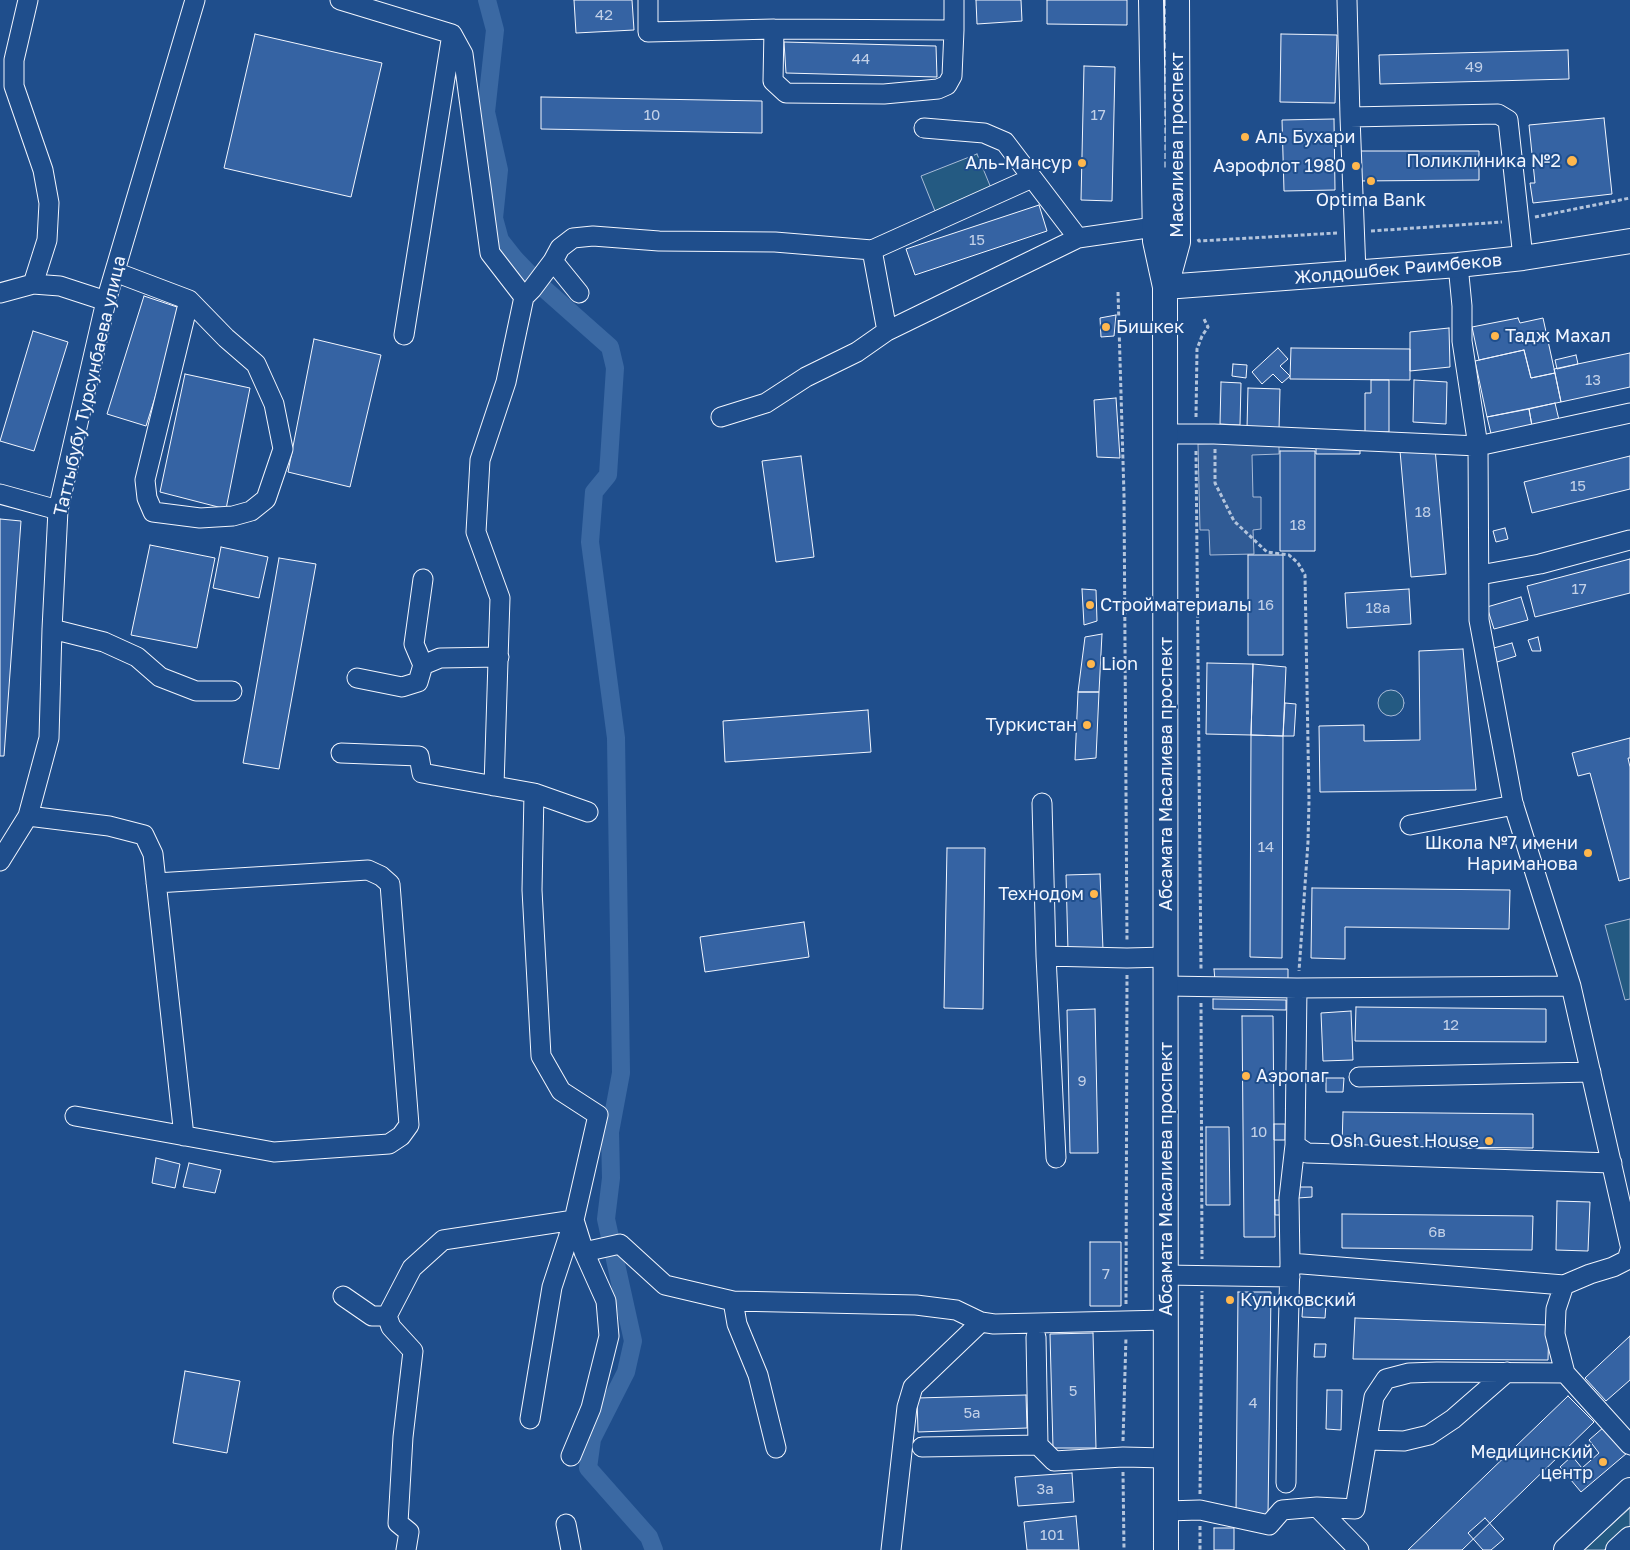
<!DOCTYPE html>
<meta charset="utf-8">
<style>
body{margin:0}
canvas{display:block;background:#1f4e8c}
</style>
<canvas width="1630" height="1550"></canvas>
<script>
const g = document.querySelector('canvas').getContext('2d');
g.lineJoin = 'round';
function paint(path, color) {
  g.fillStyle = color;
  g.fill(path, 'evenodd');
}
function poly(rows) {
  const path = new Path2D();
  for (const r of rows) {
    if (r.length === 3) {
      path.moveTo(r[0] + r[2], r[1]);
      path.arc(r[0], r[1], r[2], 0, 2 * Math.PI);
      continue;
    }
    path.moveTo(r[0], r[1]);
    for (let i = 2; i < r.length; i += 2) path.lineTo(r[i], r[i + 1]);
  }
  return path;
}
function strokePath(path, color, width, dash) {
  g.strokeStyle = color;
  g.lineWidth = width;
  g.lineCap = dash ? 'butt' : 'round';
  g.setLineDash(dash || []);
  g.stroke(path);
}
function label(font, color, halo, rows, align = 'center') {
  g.font = font + ' "Golos Text",sans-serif';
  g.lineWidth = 4;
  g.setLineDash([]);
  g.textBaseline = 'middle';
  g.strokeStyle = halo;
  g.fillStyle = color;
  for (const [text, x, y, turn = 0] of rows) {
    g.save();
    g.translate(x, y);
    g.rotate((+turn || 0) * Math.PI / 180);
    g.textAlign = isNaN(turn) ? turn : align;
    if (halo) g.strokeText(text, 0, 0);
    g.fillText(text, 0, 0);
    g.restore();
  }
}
const green = poly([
 [977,154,991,188,935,211,921,176,977,154],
 [1391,703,13],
 [1630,919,1630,999,1625,1000,1605,925,1630,919],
 [1630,1508,1630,1526,1604,1550,1584,1550,1630,1508]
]);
paint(green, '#245a82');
strokePath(green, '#a8bbd7', 1);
const parking = poly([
 [1279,442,1279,454,1252,455,1253,497,1261,497,1261,529,1253,530,1254,554,1210,555,1209,530,1200,530,1198,444,1279,442]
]);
paint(parking, '#305b95');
strokePath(parking, '#a8bbd7', 1);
strokePath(poly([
 [487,0,495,30,486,112,499,170,494,218,500,240,515,259,540,285,610,347,615,368,608,475,594,492,590,542,616,738,621,1073,610,1132,611,1178,606,1219,633,1341,626,1372,592,1439,588,1468,649,1537,654,1550]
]), '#3b69a3', 18);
const building = poly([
 [574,0,632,0,634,30,576,33,574,0],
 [976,0,1021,0,1022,21,977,24,976,0],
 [1047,0,1127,0,1127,25,1047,24,1047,0],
 [255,34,382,63,351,197,224,168,255,34],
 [1281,34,1337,35,1335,103,1280,102,1281,34],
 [784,42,936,46,937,77,786,73,784,42],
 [1568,50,1569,79,1380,84,1379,55,1568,50],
 [1084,66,1115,67,1112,201,1081,200,1084,66],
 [541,97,762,101,762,133,541,129,541,97],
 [1604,118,1612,194,1533,203,1530,183,1535,183,1529,125,1604,118],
 [1334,119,1335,190,1284,191,1282,120,1334,119],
 [1356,151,1479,151,1479,180,1356,181,1356,151],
 [1039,205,1047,231,915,275,906,249,1039,205],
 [144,296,183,309,146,426,107,414,144,296],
 [1116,315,1114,336,1101,337,1100,318,1116,315],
 [1518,318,1520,323,1543,318,1555,373,1531,378,1524,350,1479,360,1472,327,1518,318],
 [1449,328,1450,367,1410,371,1410,332,1449,328],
 [33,331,68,342,34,451,0,441,33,331],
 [314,339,381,355,350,487,288,472,314,339],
 [1278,348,1288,359,1280,366,1290,376,1282,383,1273,374,1262,384,1252,372,1278,348],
 [1291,348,1410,349,1410,380,1290,379,1291,348],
 [1524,350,1531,378,1555,373,1561,402,1487,417,1475,361,1524,350],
 [1630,353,1630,387,1561,402,1554,369,1630,353],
 [1576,355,1578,364,1557,369,1555,360,1576,355],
 [1233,364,1247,365,1246,378,1232,376,1233,364],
 [185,374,250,388,226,509,160,492,185,374],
 [1371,380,1389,380,1389,432,1365,432,1365,393,1371,393,1371,380],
 [1414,380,1447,382,1446,424,1413,422,1414,380],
 [1221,382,1241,383,1240,425,1220,424,1221,382],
 [1248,388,1280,389,1279,430,1247,428,1248,388],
 [1116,398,1120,458,1097,457,1094,400,1116,398],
 [1555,403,1559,420,1532,426,1529,409,1555,403],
 [1529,409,1532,426,1492,438,1487,417,1529,409],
 [1316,442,1360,442,1360,454,1316,454,1316,442],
 [1435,448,1446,574,1411,577,1400,451,1435,448],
 [1280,451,1315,451,1315,551,1280,551,1280,451],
 [801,456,814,557,776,562,762,461,801,456],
 [1630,456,1630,489,1532,513,1524,482,1630,456],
 [0,519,21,521,4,756,0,756,0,519],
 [1505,528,1508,539,1496,542,1493,531,1505,528],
 [150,545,215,558,197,648,131,635,150,545],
 [221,547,268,557,259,598,213,588,221,547],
 [1248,555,1283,555,1283,655,1248,655,1248,555],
 [279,558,316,564,279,769,243,763,279,558],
 [1630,559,1630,593,1535,617,1527,586,1630,559],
 [1082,589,1096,590,1097,621,1084,625,1082,589],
 [1409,589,1411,624,1347,628,1345,593,1409,589],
 [1521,597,1528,620,1494,629,1487,607,1521,597],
 [1102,634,1099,692,1078,692,1085,637,1102,634],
 [1538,637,1541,651,1532,651,1528,640,1538,637],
 [1512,643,1516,656,1494,663,1490,649,1512,643],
 [1463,649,1476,790,1320,792,1319,726,1364,725,1364,741,1420,740,1419,651,1463,649],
 [1207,663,1253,664,1251,735,1206,734,1207,663],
 [1253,664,1286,667,1283,736,1251,735,1253,664],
 [1078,692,1099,692,1096,758,1075,760,1078,692],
 [1285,703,1296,704,1294,736,1283,736,1285,703],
 [868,710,871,752,725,762,723,721,868,710],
 [1251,735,1283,736,1282,958,1250,957,1251,735],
 [1630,738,1630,758,1628,758,1630,767,1630,878,1619,881,1590,773,1578,776,1572,753,1630,738],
 [947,848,985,848,983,1009,944,1008,947,848],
 [1100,874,1103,950,1068,951,1066,875,1100,874],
 [1312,888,1510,890,1509,929,1345,927,1345,959,1311,958,1312,888],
 [804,922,809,957,705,972,700,937,804,922],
 [1214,969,1288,969,1288,981,1215,981,1214,969],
 [1213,999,1286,1000,1286,1010,1213,1009,1213,999],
 [1356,1007,1546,1009,1546,1042,1355,1041,1356,1007],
 [1095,1009,1098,1153,1070,1153,1067,1010,1095,1009],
 [1351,1011,1353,1060,1323,1061,1321,1013,1351,1011],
 [1242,1016,1273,1016,1275,1237,1244,1237,1242,1016],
 [1326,1078,1344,1078,1343,1092,1326,1092,1326,1078],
 [1343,1112,1533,1114,1533,1148,1342,1146,1343,1112],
 [1274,1124,1285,1124,1285,1140,1274,1140,1274,1124],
 [1206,1127,1229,1127,1230,1205,1206,1205,1206,1127],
 [156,1158,180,1164,175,1188,152,1183,156,1158],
 [189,1163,221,1170,215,1193,183,1187,189,1163],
 [1298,1187,1312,1187,1312,1197,1298,1198,1298,1187],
 [1275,1200,1284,1200,1284,1215,1275,1215,1275,1200],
 [1557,1201,1590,1202,1588,1251,1556,1250,1557,1201],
 [1342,1214,1533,1216,1532,1250,1342,1248,1342,1214],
 [1090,1242,1121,1242,1121,1306,1090,1306,1090,1242],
 [1238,1292,1271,1292,1268,1515,1236,1514,1238,1292],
 [1303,1302,1326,1304,1325,1318,1302,1317,1303,1302],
 [1355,1318,1549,1325,1548,1360,1353,1359,1355,1318],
 [1093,1333,1096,1448,1053,1448,1050,1334,1093,1333],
 [1630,1336,1630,1380,1606,1401,1585,1378,1630,1336],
 [1315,1344,1326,1344,1325,1357,1314,1357,1315,1344],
 [185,1371,240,1381,227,1453,173,1443,185,1371],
 [1327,1390,1342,1390,1341,1430,1326,1429,1327,1390],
 [1026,1395,1027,1428,918,1432,917,1398,1026,1395],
 [1568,1396,1594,1422,1462,1550,1408,1550,1568,1396],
 [1604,1427,1627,1453,1581,1492,1560,1467,1572,1456,1582,1468,1599,1453,1589,1440,1604,1427],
 [1072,1473,1074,1502,1018,1506,1015,1477,1072,1473],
 [1076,1516,1079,1550,1027,1550,1024,1522,1076,1516],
 [1485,1518,1504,1539,1491,1550,1483,1550,1468,1533,1485,1518],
 [1214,1528,1234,1528,1234,1550,1214,1550,1214,1528]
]);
paint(building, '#3563a3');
strokePath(building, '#f2f6ff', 1);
const minor = poly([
 [28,0,14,60,14,86,43,170,49,203,47,240,33,284],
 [340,0,452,34,404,335],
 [648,0,648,32,774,29,954,30,954,0],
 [1347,0,1350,117,1356,272],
 [774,29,773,81,786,93,884,94,938,89,947,85,952,76,954,30],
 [452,34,463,54,490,253,524,297],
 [1350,117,1498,114,1508,120,1523,258],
 [924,128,984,133,1005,142,1078,238],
 [872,250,1032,178],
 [1458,265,1462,306,1462,341,1478,446,1479,620,1513,803,1571,986,1630,1245],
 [115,272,189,300,226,338,256,364,274,404,283,449,266,499,251,511,233,516,200,518,153,512,147,498,145,480,189,300],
 [0,293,33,284,60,286,106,301],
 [579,293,553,261,560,248,573,238,593,236,659,241,775,242,872,250,887,331],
 [721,417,766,403,806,377,857,352,887,331,1078,238,1154,227],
 [1165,434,1214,434,1478,446,1630,413],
 [0,494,58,510],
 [1480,575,1540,564,1630,540],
 [52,629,104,642,137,657,160,677,196,691,232,691],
 [423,665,414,644,423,579],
 [357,678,402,687,418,682,423,665,440,658,499,657],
 [341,753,419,756,422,773,534,793,588,812],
 [494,786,500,598,476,532,480,460,506,382,524,297,532,289,553,261],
 [1042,803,1046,956,1056,1158],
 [28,816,109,826,144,835,153,854,184,1136],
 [1410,825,1514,805],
 [0,861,28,816,49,738,52,629,58,510,106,301,195,0],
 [1046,956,1127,958,1166,957],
 [1166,986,1297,988,1571,986],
 [1297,988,1295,1145,1307,1153,1612,1163],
 [1359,1077,1591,1072],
 [75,1116,274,1152,389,1144,401,1136,409,1125,390,884,381,876,368,870,156,883],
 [1630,1250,1627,1260,1613,1267,1590,1274,1564,1285,1556,1309,1555,1334,1565,1373,1630,1445],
 [584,1252,620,1244,665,1285,733,1301,916,1305,956,1310,981,1322,994,1324,1166,1320],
 [1290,1263,1564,1285],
 [1165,1275,1290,1277],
 [343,1296,372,1316,387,1316,391,1327,413,1351,403,1437,398,1523,409,1532,406,1550],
 [733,1301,737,1324,758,1375,776,1448],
 [387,1316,412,1268,443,1240,574,1220,584,1252,606,1301,609,1336,591,1408,571,1456],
 [1036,1337,1038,1445,1054,1461,1123,1457,1166,1458],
 [530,1419,552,1287,574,1220,598,1115,561,1091,541,1056,532,890,534,793],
 [1367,1440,1404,1441,1429,1435,1453,1419,1507,1372],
 [922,1447,1038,1445],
 [1286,1483,1287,1379,1290,1263,1289,1198,1295,1145],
 [1317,1507,1355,1509,1374,1397,1386,1379,1409,1373,1437,1372,1565,1373],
 [1166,1511,1200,1510,1269,1525,1282,1510,1317,1507,1359,1550],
 [566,1524,571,1550],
 [891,1550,907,1407,913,1387,981,1322]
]);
const major = poly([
 [1151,0,1155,241,1165,287,1166,1550],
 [1166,286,1178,242,1177,0],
 [1165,287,1458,265,1523,258,1630,241],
 [1566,1550,1630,1490],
 [1618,1550,1630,1539]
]);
strokePath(minor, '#f2f6ff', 21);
strokePath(major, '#f2f6ff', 26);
strokePath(poly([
 [1535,217,1630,198],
 [1371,231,1502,222],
 [1198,239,1199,241,1337,233],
 [1118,292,1124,495,1127,941],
 [1196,417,1197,349,1202,336,1208,327,1203,317],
 [1215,449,1215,483,1234,521,1267,552,1289,555,1298,563,1305,575,1309,801,1308,842,1299,971],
 [1196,451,1201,969],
 [1201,1003,1202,1259],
 [1126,1304,1127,975],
 [1123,1441,1126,1337],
 [1123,1472,1124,1550],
 [1200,1494,1202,1291],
 [1200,1526,1200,1550]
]), '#b3c4dc', 3, [4, 2.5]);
strokePath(minor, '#1f4e8c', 19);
strokePath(major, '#1f4e8c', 24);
strokePath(poly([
 [1165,0,1165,170]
]), '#f2f6ff', 1, [6, 2.5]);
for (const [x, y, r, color] of [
 [1245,137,5,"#ffb74d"],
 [1572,161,6,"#ffb74d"],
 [1082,163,5,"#ffb74d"],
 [1356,166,5,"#ffb74d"],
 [1371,181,5,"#ffb74d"],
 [1106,327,5,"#ffb74d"],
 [1495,336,5,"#ffb74d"],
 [1090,605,5,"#ffb74d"],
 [1091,664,5,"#ffb74d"],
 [1087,725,5,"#ffb74d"],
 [1588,853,5,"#ffb74d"],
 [1094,894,5,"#ffb74d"],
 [1246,1076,5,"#ffb74d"],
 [1489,1141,5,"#ffb74d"],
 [1230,1300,5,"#ffb74d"],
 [1603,1462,5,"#ffb74d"]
]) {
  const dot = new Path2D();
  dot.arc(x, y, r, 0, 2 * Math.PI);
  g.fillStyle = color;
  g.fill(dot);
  strokePath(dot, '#1f4e8c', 2);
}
label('15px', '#c3d1e8', null, [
 ["42",604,15],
 ["44",861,59],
 ["49",1474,67],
 ["10",652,115],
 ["17",1098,115],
 ["15",977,240],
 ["13",1593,380],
 ["15",1578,486],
 ["18",1423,512],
 ["18",1298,525],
 ["17",1579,589],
 ["16",1266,605],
 ["18а",1378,608],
 ["14",1266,847],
 ["12",1451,1025],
 ["9",1082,1081],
 ["10",1259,1132],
 ["6в",1437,1232],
 ["7",1106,1274],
 ["5",1073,1391],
 ["4",1253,1403],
 ["5а",972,1413],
 ["3а",1045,1489],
 ["101",1052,1535]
]);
label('18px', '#f2f6ff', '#1f4e8c', [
 ["Аль Бухари",1255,137,"left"],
 ["Поликлиника №2",1561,161],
 ["Аль-Мансур",1072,163],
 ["Аэрофлот 1980",1346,166],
 ["Optima Bank",1371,200,"center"],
 ["Бишкек",1116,327,"left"],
 ["Тадж Махал",1505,336,"left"],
 ["Стройматериалы",1100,605,"left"],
 ["Lion",1101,664,"left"],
 ["Туркистан",1077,725],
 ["Школа №7 имени",1578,843],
 ["Нариманова",1578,864],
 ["Технодом",1084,894],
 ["Аэропаг",1256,1076,"left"],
 ["Osh Guest House",1479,1141],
 ["Куликовский",1240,1300,"left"],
 ["Медицинский",1593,1452],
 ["центр",1593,1473]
], 'right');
label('18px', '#f2f6ff', '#1f4e8c', [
 ["Масалиева проспект",1177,145,-90],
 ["Жолдошбек Раимбеков",1398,269,-5],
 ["Таттыбубу Турсунбаева улица",90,386,-77],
 ["Абсамата Масалиева проспект",1166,774,-90],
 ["Абсамата Масалиева проспект",1166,1179,-90]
]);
</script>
